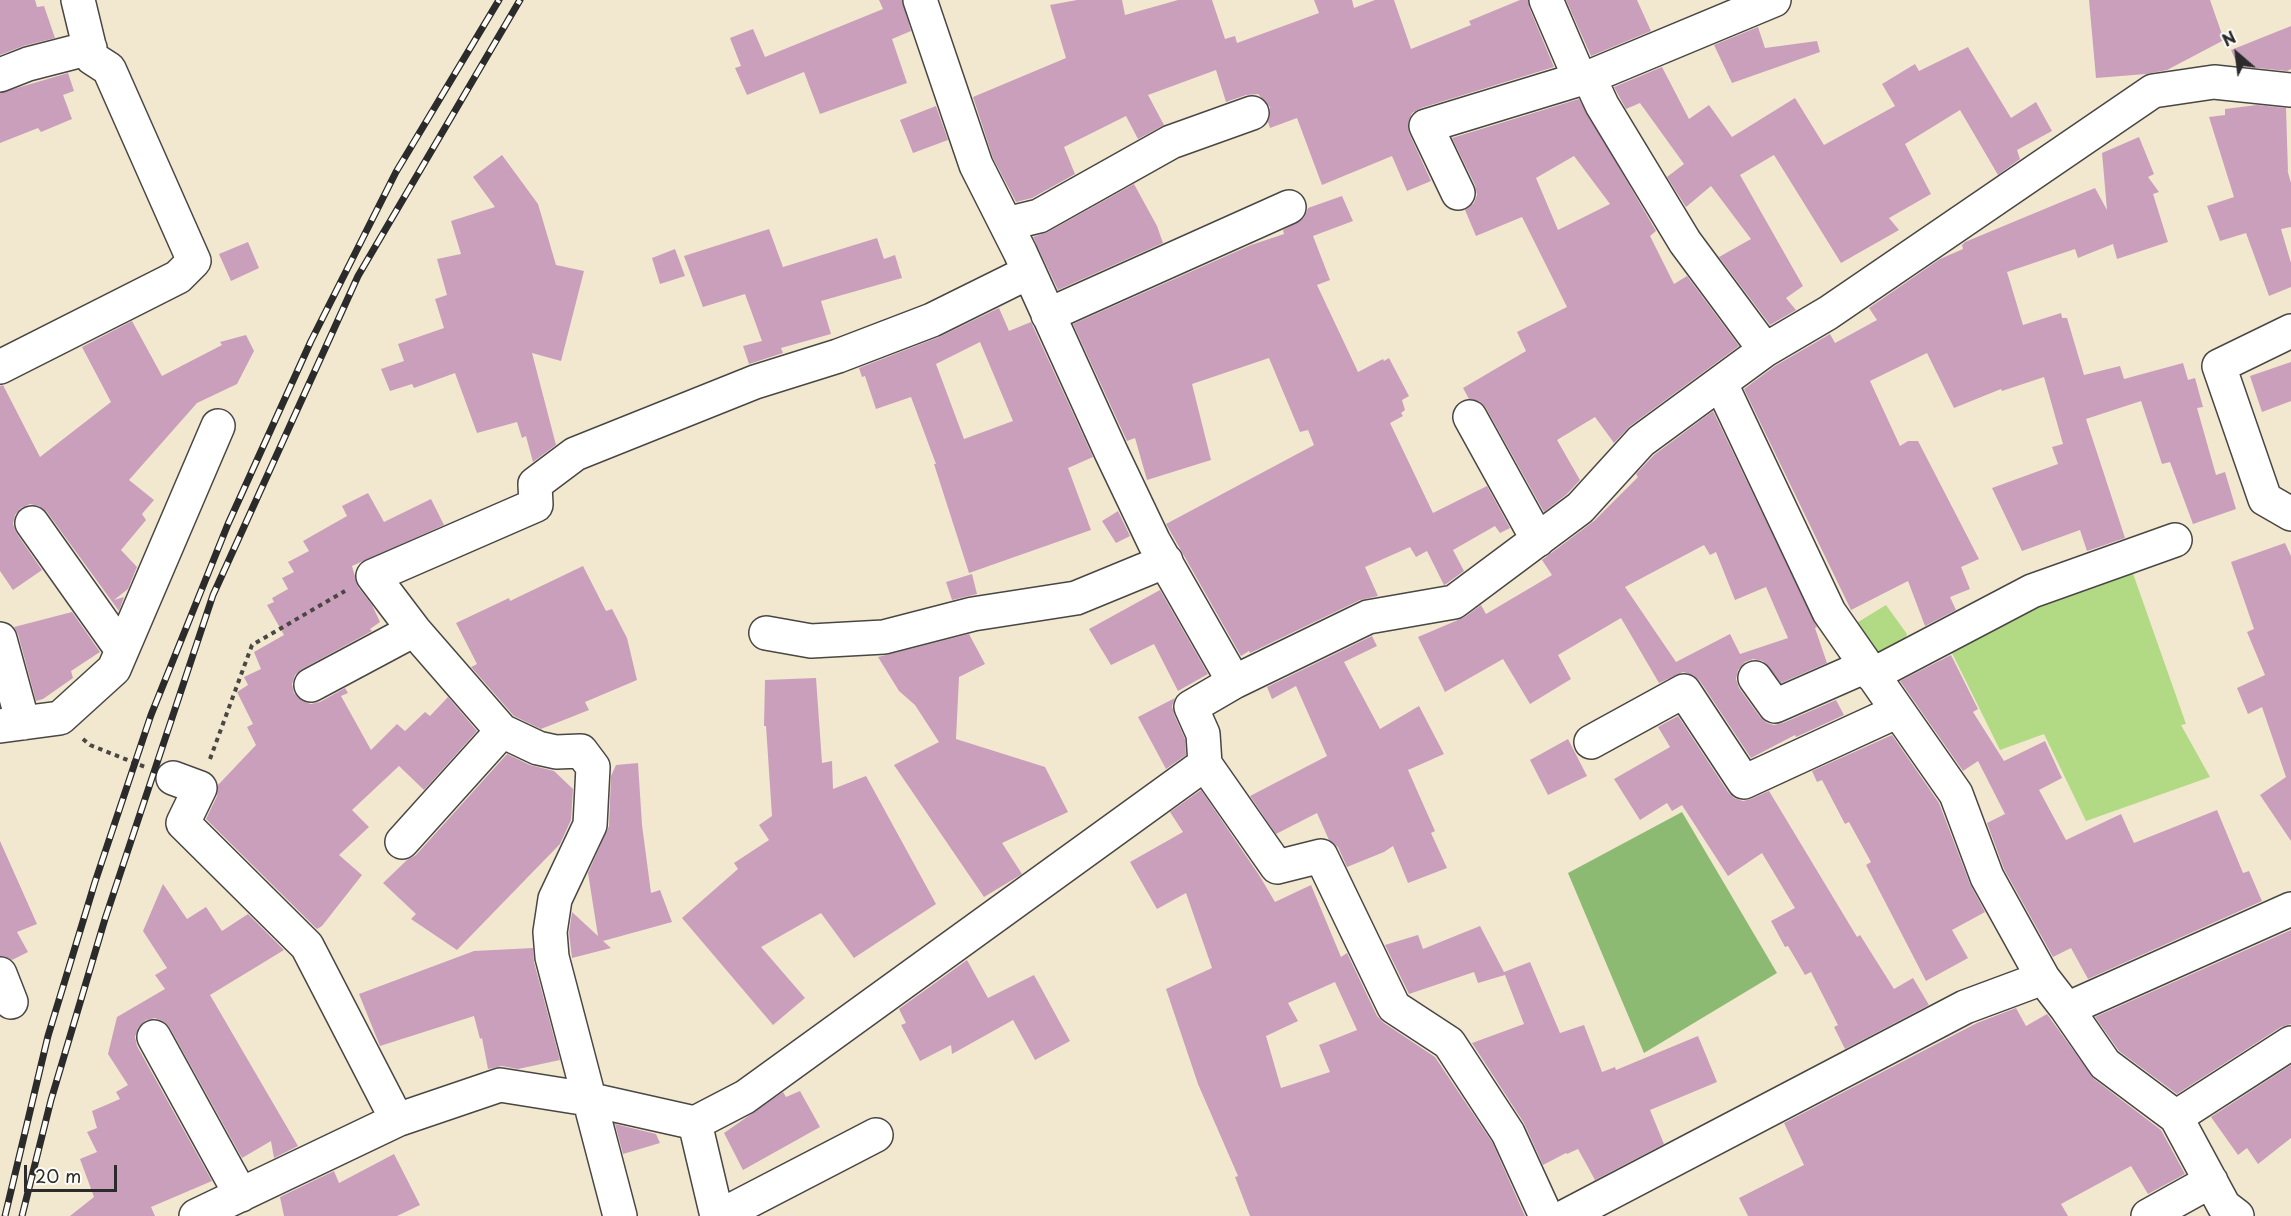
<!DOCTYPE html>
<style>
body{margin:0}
#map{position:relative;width:2291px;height:1216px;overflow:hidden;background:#f2e8d0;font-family:"Playpen Sans",sans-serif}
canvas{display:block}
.north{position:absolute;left:2207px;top:24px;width:60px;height:60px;-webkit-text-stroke:4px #fdfcf7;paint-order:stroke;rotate:332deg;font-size:16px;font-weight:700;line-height:24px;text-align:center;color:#2b2b2b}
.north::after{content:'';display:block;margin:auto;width:21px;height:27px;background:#2b2b2b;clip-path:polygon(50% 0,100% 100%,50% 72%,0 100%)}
.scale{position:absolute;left:24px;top:1165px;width:93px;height:27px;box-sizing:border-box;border:3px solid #2b2b2b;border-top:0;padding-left:8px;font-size:18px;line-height:21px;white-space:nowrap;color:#2b2b2b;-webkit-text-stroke:4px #fdfcf7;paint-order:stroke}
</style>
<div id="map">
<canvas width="2291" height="1216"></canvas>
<div class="north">N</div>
<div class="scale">20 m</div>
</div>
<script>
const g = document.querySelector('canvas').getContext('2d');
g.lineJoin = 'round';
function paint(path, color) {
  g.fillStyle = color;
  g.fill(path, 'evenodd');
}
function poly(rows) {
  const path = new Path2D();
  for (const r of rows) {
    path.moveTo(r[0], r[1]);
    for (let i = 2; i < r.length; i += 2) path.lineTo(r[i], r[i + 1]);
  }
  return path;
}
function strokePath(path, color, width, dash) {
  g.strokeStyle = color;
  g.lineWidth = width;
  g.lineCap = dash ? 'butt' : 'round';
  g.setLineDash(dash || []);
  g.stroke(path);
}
paint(poly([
 [2130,565,2186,724,2181,725,2210,777,2086,821,2044,734,2000,750,1948,645],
 [1886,605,1907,634,1904,642,1875,666,1850,627]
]), '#b2da84');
paint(poly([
 [1682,812,1777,973,1644,1053,1568,873]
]), '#8dba72');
paint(poly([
 [0,0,35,0,37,7,44,6,55,38,23,46,0,55],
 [879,0,902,0,911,31,892,39,907,83,820,114,804,72,747,95,735,68,741,66,730,38,753,29,765,57,883,9],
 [1077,0,1122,0,1125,15,1178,0,1212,0,1225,39,1235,36,1237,43,1319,13,1314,0,1352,0,1354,8,1375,0,1394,0,1411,49,1471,25,1469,21,1520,0,1528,0,1529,7,1554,67,1421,108,1412,113,1408,123,1409,133,1431,181,1407,191,1392,156,1322,185,1297,118,1270,128,1268,122,1270,116,1270,107,1258,94,1246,95,1226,102,1216,70,1148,95,1164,125,1138,139,1126,116,1064,147,1075,174,1032,198,1016,202,993,158,973,97,1066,58,1050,5],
 [1566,0,1637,0,1651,31,1591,56],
 [2089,0,2210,0,2224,40,2167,70,2146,74,2096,78],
 [2291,26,2291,69,2287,71,2238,66,2231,50],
 [1758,27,1765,48,1817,41,1820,52,1732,83,1714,45],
 [1968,47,2011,118,2036,102,2052,131,2017,150,2020,159,1998,175,1960,110,1905,144,1931,194,1889,218,1899,230,1841,263,1774,155,1740,175,1803,286,1786,298,1796,310,1770,325,1719,257,1751,239,1711,186,1686,207,1667,177,1684,164,1640,103,1626,109,1614,87,1662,67,1689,119,1709,105,1732,137,1795,98,1824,145,1895,106,1882,84,1915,64,1919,71],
 [68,73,74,91,63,95,72,119,41,132,38,128,0,143,0,93],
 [1579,99,1656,231,1650,236,1674,284,1687,276,1739,346,1630,426,1614,443,1595,417,1557,440,1580,480,1567,494,1544,512,1486,408,1479,401,1469,399,1463,388,1526,351,1517,332,1567,307,1522,217,1476,236,1465,210,1474,203,1477,195,1475,185,1452,138],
 [1574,156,1610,204,1558,230,1536,178],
 [2257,105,2286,108,2288,172,2287,169,2291,183,2291,227,2281,229,2291,263,2291,287,2269,296,2246,233,2220,241,2207,206,2234,197,2209,117,2225,115,2225,109],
 [936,106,948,140,913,153,900,120],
 [2139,137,2154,174,2148,177,2159,192,2153,194,2168,242,2117,259,2113,244,2078,258,2075,249,2007,272,2023,325,2061,313,2062,318,2067,318,2084,375,2120,366,2124,379,2183,363,2188,380,2195,378,2203,407,2197,408,2216,475,2225,472,2236,509,2193,524,2170,462,2162,464,2141,401,2086,419,2125,538,2087,551,2080,530,2022,551,1992,488,2058,464,2052,447,2063,444,2044,377,2002,391,2001,389,1954,408,1927,353,1870,381,1900,446,1908,441,1918,441,1979,559,1961,567,1970,589,1950,597,1956,610,1925,626,1908,581,1851,610,1744,389,1775,366,1830,334,1835,343,1877,320,1869,308,1940,259,1963,249,1962,245,1965,242,2095,188,2107,210,2102,153],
 [502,155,538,204,556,265,584,271,561,361,532,353,556,445,533,462,526,436,522,438,517,422,477,433,455,373,414,388,412,384,390,391,381,369,404,361,398,344,444,328,435,299,447,295,437,259,461,254,451,221,495,207,473,177],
 [1134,184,1157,226,1163,243,1058,290,1033,237,1048,232],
 [1342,196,1353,221,1313,236,1330,280,1317,285,1358,372,1383,359,1384,361,1389,358,1409,396,1402,400,1405,410,1401,413,1403,416,1390,423,1433,513,1487,486,1510,528,1500,533,1495,526,1453,550,1464,571,1446,584,1444,585,1427,551,1416,557,1410,547,1365,567,1378,596,1360,600,1250,653,1249,651,1241,656,1166,524,1314,445,1308,430,1300,432,1269,358,1192,384,1211,460,1147,480,1135,438,1127,441,1073,324,1251,245,1284,234,1283,230,1304,218,1308,208],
 [769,229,783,267,877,238,884,259,895,255,902,278,821,301,831,334,781,348,783,353,749,364,743,346,762,341,745,294,703,307,684,256],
 [248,242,259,268,231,281,219,254],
 [675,249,685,276,660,284,652,258],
 [999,308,1009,331,1031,322,1093,457,1068,468,1091,530,969,573,934,464,936,464,911,397,876,409,865,376,862,377,859,368,939,337],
 [980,342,1013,421,964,439,936,364],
 [132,321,162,376,222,345,220,342,246,335,254,351,237,384,197,403,129,480,154,500,142,514,146,520,121,550,137,567,128,589,114,600,124,597,119,611,47,512,39,506,30,504,21,508,15,515,13,524,17,534,42,570,13,590,0,571,0,386,3,385,40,457,111,402,82,347],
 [2291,362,2291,401,2262,412,2250,376],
 [1713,411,1817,627,1815,628,1827,663,1781,683,1763,661,1753,659,1745,662,1738,670,1736,679,1739,688,1760,717,1767,723,1774,725,1783,723,1836,700,1844,715,1796,737,1795,735,1751,758,1700,681,1693,675,1683,672,1659,683,1621,618,1558,655,1571,679,1530,704,1503,659,1445,692,1418,637,1465,617,1481,605,1486,614,1552,575,1542,560,1594,521,1638,477,1636,474,1654,455],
 [1704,545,1710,555,1716,552,1735,600,1766,587,1788,638,1740,654,1730,634,1676,662,1625,587],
 [368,493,384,522,431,499,444,525,352,566,358,587,372,605,380,622,370,629,372,631,302,669,295,675,292,684,294,693,302,701,311,704,320,702,345,688,348,693,341,696,371,750,397,724,405,731,425,712,430,716,448,697,477,731,424,790,399,766,352,810,369,827,339,855,362,875,322,926,317,929,206,819,217,796,218,785,256,745,247,727,253,724,237,692,248,685,244,677,261,669,254,652,284,635,267,605,274,602,272,598,288,589,282,578,294,572,288,562,309,551,303,541,347,516,342,506],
 [1118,511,1130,536,1116,543,1102,521],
 [2285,543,2291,556,2291,841,2260,795,2286,777,2262,707,2248,714,2237,688,2265,675,2247,632,2254,629,2231,562],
 [583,566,606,611,612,609,627,638,637,680,585,702,589,710,541,729,514,716,471,667,477,664,456,623,509,598,510,601],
 [972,574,977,594,952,600,946,582],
 [1160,590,1208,674,1178,691,1154,644,1111,665,1089,629],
 [72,612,100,652,71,671,73,678,43,699,36,701,18,634,14,627],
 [969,634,985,664,959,677,956,739,1045,767,1068,812,1002,843,1022,874,984,897,894,765,939,742,915,705,899,691,878,657],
 [1372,636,1377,646,1344,662,1380,729,1419,706,1444,754,1408,770,1435,831,1431,833,1447,868,1408,883,1393,846,1384,852,1347,867,1338,847,1329,840,1317,813,1276,834,1250,796,1327,756,1296,686,1272,699,1267,687],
 [1951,655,1978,709,1973,712,2004,761,2045,741,2062,778,2039,790,2066,840,2121,814,2134,843,2217,810,2243,873,2249,871,2262,901,2088,979,2071,948,2053,957,2004,869,1987,823,2005,814,1978,761,1963,771,1900,681],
 [816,678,822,763,832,761,833,789,866,776,936,904,854,958,821,913,761,947,805,998,773,1025,682,918,738,869,734,863,769,840,759,825,772,816,766,726,764,726,765,680],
 [1175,698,1172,706,1174,714,1185,739,1186,755,1166,769,1138,717],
 [1678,716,1728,792,1734,798,1743,801,1751,799,1769,791,1857,937,1860,935,1894,989,1913,978,1929,1005,1845,1049,1834,1027,1838,1025,1811,972,1805,975,1788,946,1785,947,1771,921,1795,908,1762,853,1728,876,1682,805,1672,811,1667,803,1640,820,1614,779,1670,747,1658,727],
 [1892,735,1939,803,1970,884,1985,912,1952,930,1968,958,1926,981,1866,865,1871,862,1849,822,1845,824,1822,780,1817,782,1812,771],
 [1568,739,1587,776,1548,795,1530,760],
 [507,754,530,765,554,771,573,789,571,820,560,844,457,950,411,919,416,914,383,883,407,860,416,855],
 [638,763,642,825,651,893,660,890,672,922,603,941,611,948,572,958,569,933,572,912,598,936,588,873,609,826,611,776,616,765],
 [1201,790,1259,875,1275,902,1311,885,1341,957,1347,953,1377,1016,1384,1023,1435,1057,1492,1142,1525,1216,1250,1216,1235,1177,1238,1176,1198,1084,1166,989,1212,968,1186,893,1157,909,1130,862,1183,832,1170,812],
 [1335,982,1357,1030,1319,1045,1330,1072,1281,1088,1266,1036,1298,1021,1288,1003],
 [0,841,37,924,17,932,28,952,12,960,0,956],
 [163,884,187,919,206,907,222,931,248,914,284,950,210,995,298,1146,274,1158,271,1141,242,1158,170,1028,163,1021,155,1018,146,1020,138,1028,135,1037,137,1046,212,1181,151,1207,155,1216,70,1216,94,1197,80,1159,97,1152,87,1132,97,1128,92,1111,120,1099,116,1092,128,1085,108,1054,117,1017,165,989,155,975,167,968,143,931],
 [1480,926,1504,972,1530,962,1560,1033,1584,1025,1602,1072,1615,1067,1616,1070,1698,1036,1717,1082,1650,1110,1664,1144,1595,1180,1578,1149,1567,1154,1566,1153,1543,1165,1524,1123,1472,1043,1524,1024,1505,975,1478,983,1474,972,1409,994,1385,945,1418,935,1423,949],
 [2291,930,2291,1024,2281,1027,2177,1094,2119,1051,2095,1017],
 [533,948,534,962,560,1060,518,1069,502,1066,488,1069,482,1038,480,1039,474,1016,380,1046,359,994,474,951],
 [967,960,988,998,1034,975,1070,1041,1035,1060,1013,1020,952,1054,951,1045,920,1061,901,1025,906,1023,899,1009],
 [2016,1008,2026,1026,2047,1014,2094,1079,2161,1130,2185,1174,2148,1194,2131,1166,2061,1204,2068,1216,1748,1216,1739,1198,1804,1165,1784,1123,1977,1023],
 [2291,1065,2291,1138,2258,1164,2247,1148,2238,1155,2211,1117],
 [800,1091,820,1127,743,1170,724,1133,783,1092,786,1097],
 [615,1124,656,1134,660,1143,623,1154],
 [394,1154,420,1205,397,1216,284,1216,280,1197,334,1171,339,1183]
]), '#ca9fbc');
const minor = poly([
 [920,0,976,165,1020,252,1111,452,1154,542,1234,682],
 [1546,0,1580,79,1589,77,1602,105,1685,242,1765,350],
 [0,75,28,64,90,48],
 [1589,77,1774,0],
 [1458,193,1426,126,1580,79],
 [1006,224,1039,216,1171,142,1252,113],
 [1048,315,1289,207],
 [2291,331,2219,366,2265,499,2291,514],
 [0,367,178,277,194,261,109,69,92,58,78,0],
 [1721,384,1829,612,1956,794,1987,877,2043,978,2067,1009,2105,1064,2176,1117,2224,1206,2237,1216],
 [1470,417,1538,540],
 [32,523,122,650],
 [766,633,811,641,884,637,973,614,1076,598,1166,561],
 [0,639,23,723],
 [1872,675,2032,591,2175,540],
 [1755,678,1775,706,1866,666],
 [311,685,414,630],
 [0,726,60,718,114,669,218,426],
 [1591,742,1684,691,1744,782,1898,711],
 [173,778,200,788,183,823,307,946,397,1120],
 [402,842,502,731],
 [0,974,11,1002],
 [2067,1009,2291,909],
 [154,1037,241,1195],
 [2176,1117,2291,1043],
 [695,1123,717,1216],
 [196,1216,397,1120,500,1085,588,1099,695,1123,745,1097,1205,764],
 [620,1216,552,957,550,932,555,899,590,825,593,767,581,751,556,752,538,748,502,731,414,630,373,576,536,505,535,484,575,454,755,382,838,356,932,320,1029,272],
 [720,1216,876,1135],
 [1546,1216,1508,1133,1449,1043,1394,1007,1321,856,1277,867,1205,764,1203,734,1191,707,1234,682,1368,617,1454,602,1580,508,1641,441,1765,350,1828,313,2153,91,2214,82,2291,90],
 [1566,1216,1965,1007,2043,978],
 [2148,1216,2211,1181]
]);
strokePath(minor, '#494744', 36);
strokePath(poly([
 [83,739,90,745,145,767],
 [210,759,252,645,345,591]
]), '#494744', 4, [4.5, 4.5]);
strokePath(minor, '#fff', 33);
const rail = poly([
 [5,1216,48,1036,95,882,151,715,228,524,311,341,396,172,499,0],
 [22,1216,51,1100,105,919,213,595,358,276,520,0]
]);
strokePath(rail, '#2b2b2b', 7);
strokePath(rail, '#fdfcf7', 4.5, [14]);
</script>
